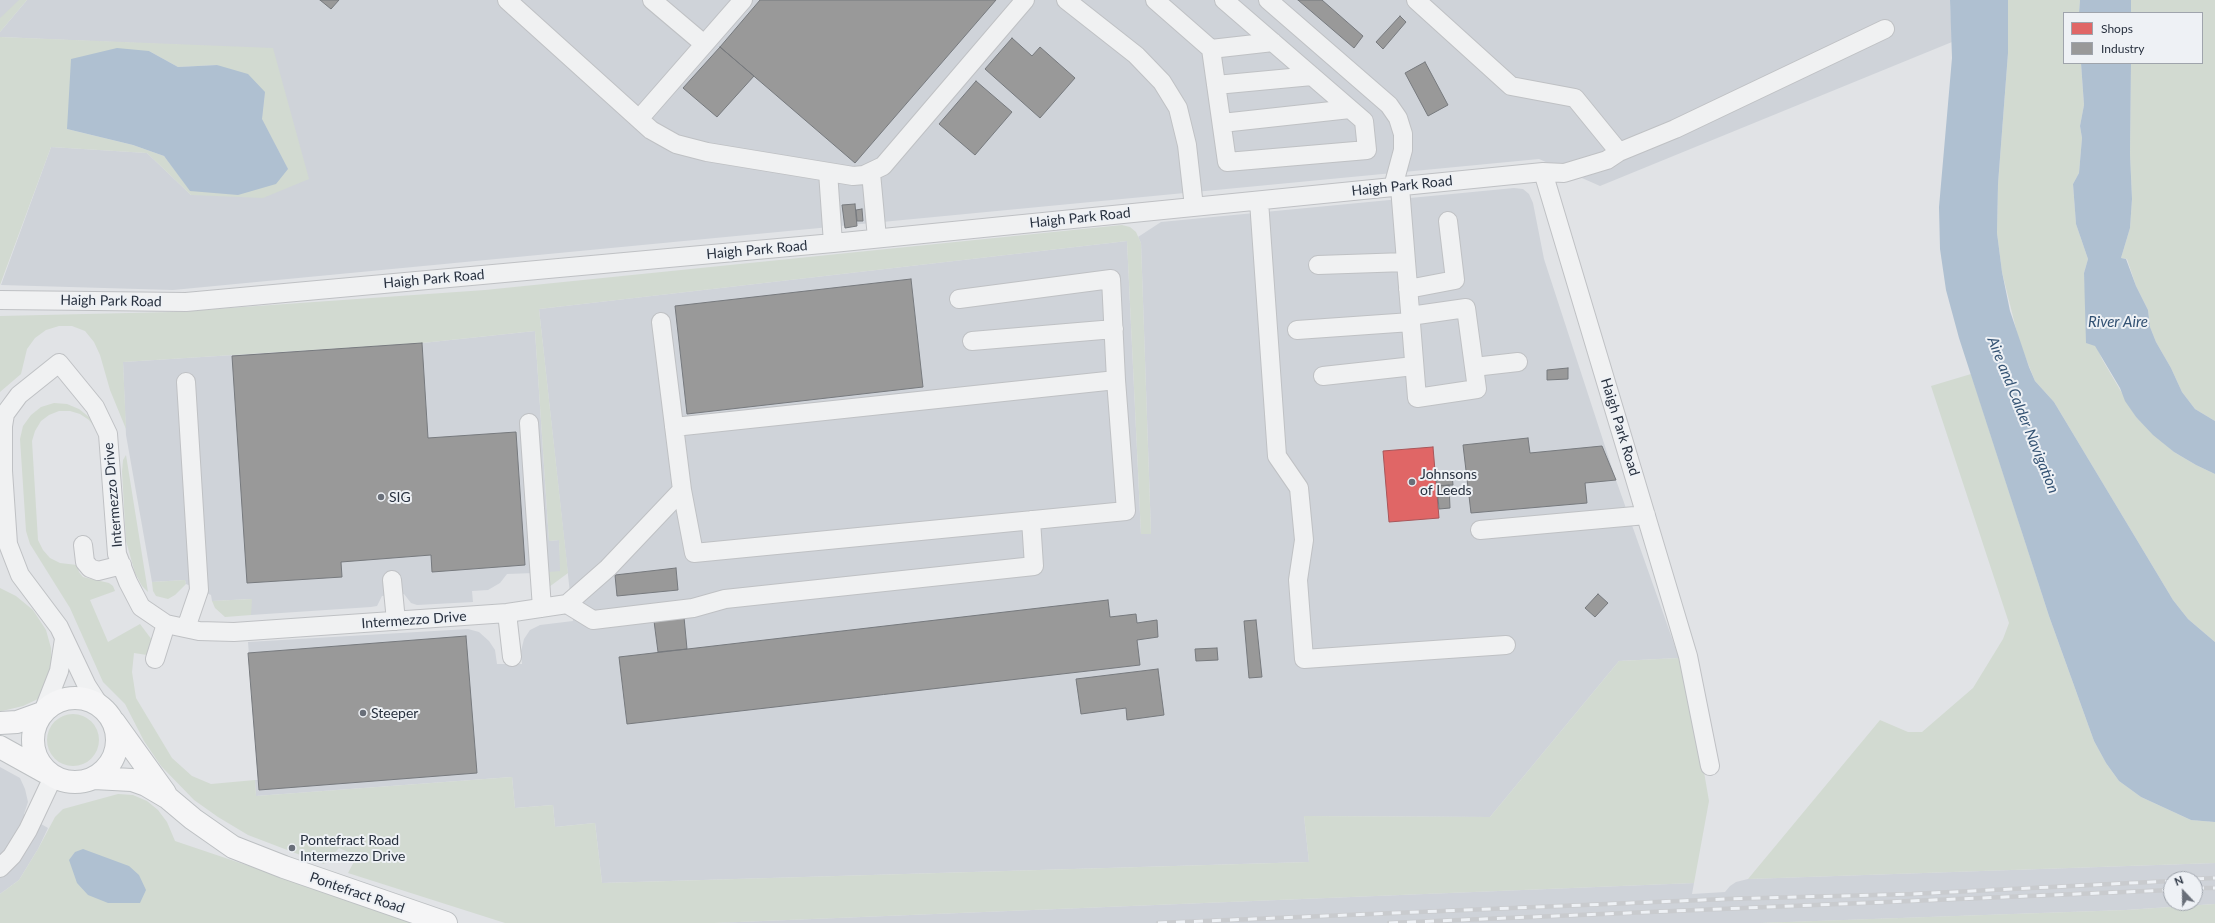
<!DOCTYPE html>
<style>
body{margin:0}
#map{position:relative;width:2215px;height:923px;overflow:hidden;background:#e1e3e6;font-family:Lato,sans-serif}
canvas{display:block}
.legend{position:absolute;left:2063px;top:12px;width:140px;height:52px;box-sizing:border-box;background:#eef1f5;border:1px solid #9fa4ac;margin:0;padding:5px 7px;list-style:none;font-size:12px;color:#28313f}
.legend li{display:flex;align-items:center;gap:8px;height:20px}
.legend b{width:20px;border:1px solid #9fa4ac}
.north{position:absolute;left:2163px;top:871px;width:40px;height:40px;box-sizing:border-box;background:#eef1f5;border:1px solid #9fa4ac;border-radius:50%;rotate:338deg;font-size:11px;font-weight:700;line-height:16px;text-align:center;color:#28313f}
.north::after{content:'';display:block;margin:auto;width:14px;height:18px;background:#696f79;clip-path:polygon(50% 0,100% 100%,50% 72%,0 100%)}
</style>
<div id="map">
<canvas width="2215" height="923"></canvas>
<ul class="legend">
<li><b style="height:11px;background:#e06666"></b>Shops</li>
<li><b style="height:11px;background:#999"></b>Industry</li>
</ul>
<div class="north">N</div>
</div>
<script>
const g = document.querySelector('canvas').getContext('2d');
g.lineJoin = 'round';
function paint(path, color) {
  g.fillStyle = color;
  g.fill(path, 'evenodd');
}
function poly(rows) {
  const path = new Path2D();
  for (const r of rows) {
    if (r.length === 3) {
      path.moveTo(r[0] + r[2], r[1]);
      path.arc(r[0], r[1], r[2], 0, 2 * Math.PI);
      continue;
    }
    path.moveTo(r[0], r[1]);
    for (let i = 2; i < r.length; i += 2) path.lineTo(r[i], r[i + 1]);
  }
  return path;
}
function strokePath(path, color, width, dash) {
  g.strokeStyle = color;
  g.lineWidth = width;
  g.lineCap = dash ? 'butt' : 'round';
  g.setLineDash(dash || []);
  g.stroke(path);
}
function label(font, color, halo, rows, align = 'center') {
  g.font = font + ' Lato,sans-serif';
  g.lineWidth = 4;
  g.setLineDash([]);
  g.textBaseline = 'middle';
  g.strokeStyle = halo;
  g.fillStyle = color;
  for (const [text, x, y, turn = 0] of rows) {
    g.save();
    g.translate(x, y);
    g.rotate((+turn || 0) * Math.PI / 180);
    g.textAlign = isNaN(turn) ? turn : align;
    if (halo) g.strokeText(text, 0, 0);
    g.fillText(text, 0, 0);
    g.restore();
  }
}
paint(poly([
 [0,0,22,0,0,27],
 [27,0,1950,0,1952,42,1600,186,1539,159,173,290,1,285,51,147,147,153,191,195,273,49,0,37,0,32],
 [1514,188,1523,189,1529,194,1533,203,1544,259,1616,480,1679,658,1619,661,1490,817,1304,816,1309,862,602,883,595,823,555,827,553,805,515,808,512,777,256,796,255,780,258,780,248,642,468,629,479,632,489,641,495,650,497,664,522,664,521,651,524,639,530,630,540,625,573,621,539,309,1127,241,1141,534,1151,534,1141,243,1138,237,1161,222],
 [535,331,549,541,559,540,561,572,507,574,500,583,488,590,472,591,473,602,417,605,411,603,404,594,382,596,377,606,371,607,251,615,251,599,212,601,211,595,186,584,185,580,152,582,126,435,123,362,422,343],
 [0,767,20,778,25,789,28,802,24,814,48,828,38,849,19,880,0,894],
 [2215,863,2215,904,2126,910,1761,923,714,923,1694,883,1692,894,1725,892,1730,886,1736,882,1748,879],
 [2171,879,2195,879,2195,903,2171,903]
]), '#cfd3d9');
paint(poly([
 [19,0,27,0,0,32,0,18],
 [2008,0,2080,0,2079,13,2064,13,2064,63,2081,63,2084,105,2080,126,2082,138,2079,173,2073,184,2076,224,2088,259,2084,273,2087,324,2102,359,2136,417,2174,452,2196,465,2215,474,2215,642,2188,619,2173,600,2054,402,2035,381,2019,341,2002,272,1997,233,1998,184,2008,53],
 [2131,0,2215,0,2215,421,2195,409,2182,392,2171,368,2156,342,2150,327,2148,310,2136,286,2127,259,2121,258,2130,228,2132,199,2130,154,2131,63,2202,63,2202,13,2131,13],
 [0,37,273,48,309,179,263,198,191,195,147,153,51,147,0,285],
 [149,51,178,67,217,65,265,92,262,119,288,169,191,191,164,156,133,145,67,129],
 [1122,225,1130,227,1136,232,1141,243,1151,534,1141,534,1127,241,539,309,568,573,549,587,549,572,560,571,559,540,549,541,535,331,422,343,123,362,126,429,110,390,100,355,94,342,85,331,72,326,59,326,46,330,35,338,27,349,21,374,0,392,0,316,172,312,485,290],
 [1971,374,2049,616,2094,741,2106,763,2119,781,2141,797,2191,820,2215,822,2215,863,1748,879,1880,720,1908,732,1922,732,1973,688,2003,639,2009,623,1931,386],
 [54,403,67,404,79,409,89,417,96,429,89,420,80,414,70,411,59,411,49,415,41,421,35,431,32,441,38,540,43,550,50,558,60,563,77,565,79,572,83,577,109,583,113,586,115,591,90,600,108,642,140,624,152,640,147,655,134,653,132,672,136,698,172,758,192,776,211,784,255,780,256,796,512,777,515,808,553,805,555,827,595,823,602,883,1309,862,1304,816,1490,817,1619,661,1679,658,1690,691,1709,801,1694,883,714,923,505,923,348,873,357,856,339,848,324,864,248,835,218,817,194,800,161,766,144,741,125,704,103,682,70,608,30,544,26,531,20,439,23,426,31,415,41,407],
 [126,455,148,592,142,586,135,573,126,541,122,472,123,460],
 [185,580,186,584,175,595,168,599,156,596,153,591,152,582],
 [0,588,16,596,33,610,46,630,51,648,52,669,47,685,38,699,23,706,2,711,0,711],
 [252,599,251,615,225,617,215,608,212,601],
 [73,740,26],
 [118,794,133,795,147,801,158,810,167,822,175,841,418,923,0,923,0,894,19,880,38,849,55,817,63,809],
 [2215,904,2215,923,1758,923,2126,910]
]), '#d2dad1');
paint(poly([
 [1950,0,2008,0,2008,53,1998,184,1997,233,2002,272,2010,311,2029,367,2035,381,2054,402,2173,600,2188,619,2215,642,2215,822,2191,820,2141,797,2119,781,2106,763,2094,741,2049,616,1959,338,1946,290,1940,249,1939,207,1952,58],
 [2080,0,2131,0,2131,13,2079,13],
 [117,48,149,51,178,67,217,65,248,74,265,92,262,119,288,169,276,184,238,195,190,191,164,156,133,145,67,129,71,59],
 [2081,63,2131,63,2130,154,2132,199,2130,228,2121,258,2126,259,2136,286,2148,310,2150,327,2156,342,2171,368,2182,392,2195,409,2215,421,2215,474,2196,465,2174,452,2153,435,2136,417,2125,401,2120,388,2095,346,2086,343,2084,273,2088,259,2076,224,2073,184,2079,173,2082,138,2080,126,2084,105],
 [83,849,129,866,139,875,146,890,140,903,108,903,88,895,77,883,69,860,75,852]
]), '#afc0d1');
const shops = poly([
 [1433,447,1439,518,1389,522,1383,451,1433,447]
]);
paint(shops, '#e06666');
strokePath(shops, '#a9565a', 1);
const industry = poly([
 [320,0,339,0,331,9,320,0],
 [760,0,996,0,855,163,720,47,760,0],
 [1298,0,1322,0,1363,36,1354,48,1298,0],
 [1400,16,1406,22,1383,49,1376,42,1400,16],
 [1012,38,1032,56,1040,47,1075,78,1040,118,985,69,1012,38],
 [720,47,754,76,717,117,683,88,720,47],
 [1425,62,1448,105,1428,116,1405,73,1425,62],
 [976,81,1012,112,975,155,939,124,976,81],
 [855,204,857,226,845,228,842,205,855,204],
 [862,209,863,221,857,221,856,210,862,209],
 [911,279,923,387,687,414,675,306,911,279],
 [422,343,428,438,516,432,525,565,432,572,431,555,341,562,342,577,247,583,232,356,422,343],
 [1568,368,1568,379,1547,380,1547,370,1568,368],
 [1528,438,1530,453,1602,446,1616,480,1585,483,1587,503,1471,513,1463,445,1528,438],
 [1452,473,1453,485,1437,486,1436,474,1452,473],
 [1449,485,1450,508,1439,509,1437,486,1449,485],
 [676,568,678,590,617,596,615,575,676,568],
 [1598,594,1608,603,1595,617,1585,608,1598,594],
 [1108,600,1110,617,1136,614,1137,623,1157,620,1158,637,1137,640,1140,665,627,724,619,657,1108,600],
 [684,617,687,649,658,652,654,621,684,617],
 [1256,620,1262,677,1249,678,1244,621,1256,620],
 [466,636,477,773,259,790,248,653,466,636],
 [1217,648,1218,660,1196,661,1195,649,1217,648],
 [1158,669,1164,715,1127,720,1126,708,1081,714,1076,679,1158,669]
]);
paint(industry, '#999');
strokePath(industry, '#777a7e', 1);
const minor = poly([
 [507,0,651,130,676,144,707,152,853,176,864,175,883,166,1025,0],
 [652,0,704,44],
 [1066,0,1136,55,1162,82,1178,108,1187,145,1194,207],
 [1155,0,1211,49,1227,162,1367,150,1364,121,1224,0],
 [1268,0,1389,105,1398,118,1403,134,1403,150,1393,187],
 [1416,0,1511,86,1575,98,1619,152],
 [1211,49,1273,42],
 [1216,85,1312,76],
 [639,119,743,0],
 [1222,123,1350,109],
 [828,172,833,243],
 [1543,172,1564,173,1607,160,1619,152,1675,129,1885,29],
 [871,173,877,238],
 [1400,187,1417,398,1477,389,1466,308,1410,316],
 [1259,201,1277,456,1299,488,1304,540,1298,580,1304,659,1506,645],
 [1318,265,1406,262],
 [1408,289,1455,280,1448,221],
 [0,300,186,302,833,243,1543,172,1688,656,1710,766],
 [1297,330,1411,322],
 [972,341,1114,329],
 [1474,367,1518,362],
 [1323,376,1414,366],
 [529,423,542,608],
 [674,427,1116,380,1111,279,959,299],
 [682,490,694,553,1126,511,1116,380],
 [1480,530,1646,515],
 [83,545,85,562,90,568,98,571,122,565],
 [392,580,396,621],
 [567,604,593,620,693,608,725,599,1034,566,1031,520],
 [567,604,608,568,682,490,661,322],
 [507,613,512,657],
 [186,628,199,590,186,382],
 [155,659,166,624],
 [100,706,87,686,59,627,20,575,8,544,3,471,3,426,5,414,19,395,59,363,95,407,108,434,117,554,128,582,141,607,166,624,199,631,234,632,507,613,567,604],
 [43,712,59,671,64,639],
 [0,868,12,856,28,830,53,777]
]);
const major = poly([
 [75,740,42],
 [114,722,165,793],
 [0,723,17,722,42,713],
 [0,747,45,772],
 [94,778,132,780,146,785,168,798,193,819,233,847,284,867,446,923]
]);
strokePath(minor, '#bfc1c4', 20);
strokePath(major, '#bdc0c3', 24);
strokePath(minor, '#f0f1f2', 18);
strokePath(major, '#f5f5f6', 22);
const rail = poly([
 [2195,879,2215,878],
 [2195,888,2215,888],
 [1158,923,1726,899,1912,894,2171,881],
 [1389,923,2171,890]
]);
strokePath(rail, '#c9cbce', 4.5);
strokePath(rail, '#eef1f5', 3, [9]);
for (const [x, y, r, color] of [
 [1412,482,4,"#696f79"],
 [381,497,4,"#696f79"],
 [363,713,4,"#696f79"],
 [292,848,4,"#696f79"]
]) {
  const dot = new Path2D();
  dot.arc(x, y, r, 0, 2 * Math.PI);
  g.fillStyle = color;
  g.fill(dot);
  strokePath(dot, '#eef1f5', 1.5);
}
label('14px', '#28313f', '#eef1f5', [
 ["Haigh Park Road",1402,186,-6],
 ["Haigh Park Road",1080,218,-6],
 ["Haigh Park Road",757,250,-5],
 ["Haigh Park Road",434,279,-5],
 ["Haigh Park Road",111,301,1],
 ["Haigh Park Road",1620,427,73],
 ["Intermezzo Drive",113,495,-95],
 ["Intermezzo Drive",414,620,-4],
 ["Pontefract Road",357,893,19]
]);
label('14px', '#28313f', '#eef1f5', [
 ["Johnsons",1420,474],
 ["of Leeds",1420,490],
 ["SIG",389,497],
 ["Steeper",371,713],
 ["Pontefract Road",300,840],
 ["Intermezzo Drive",300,856]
], 'left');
label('italic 15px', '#325172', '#eef1f5', [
 ["River Aire",2118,322],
 ["Aire and Calder Navigation",2023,415,68]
]);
</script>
